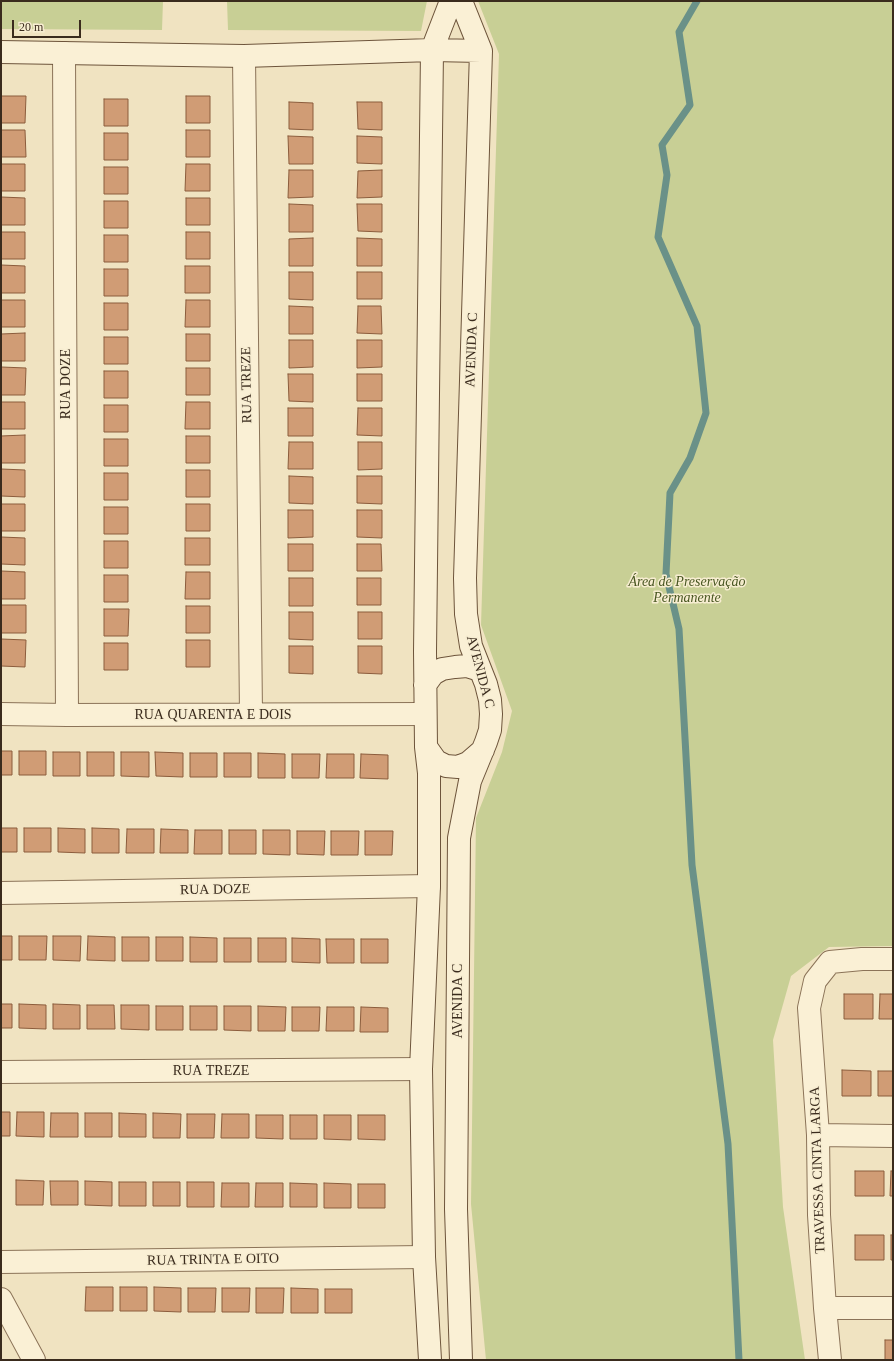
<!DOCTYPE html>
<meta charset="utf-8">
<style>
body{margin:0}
#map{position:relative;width:894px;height:1361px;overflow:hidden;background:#f0e3c1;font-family:"Times New Roman",serif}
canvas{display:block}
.frame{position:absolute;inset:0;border:2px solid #3a2b1d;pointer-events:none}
.scale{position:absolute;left:12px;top:20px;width:69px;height:18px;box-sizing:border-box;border:2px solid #3a2b1d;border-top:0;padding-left:5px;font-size:12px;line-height:14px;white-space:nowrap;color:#3a2b1d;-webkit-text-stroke:3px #f7edd1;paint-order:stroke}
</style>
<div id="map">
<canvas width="894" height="1361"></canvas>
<div class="frame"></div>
<div class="scale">20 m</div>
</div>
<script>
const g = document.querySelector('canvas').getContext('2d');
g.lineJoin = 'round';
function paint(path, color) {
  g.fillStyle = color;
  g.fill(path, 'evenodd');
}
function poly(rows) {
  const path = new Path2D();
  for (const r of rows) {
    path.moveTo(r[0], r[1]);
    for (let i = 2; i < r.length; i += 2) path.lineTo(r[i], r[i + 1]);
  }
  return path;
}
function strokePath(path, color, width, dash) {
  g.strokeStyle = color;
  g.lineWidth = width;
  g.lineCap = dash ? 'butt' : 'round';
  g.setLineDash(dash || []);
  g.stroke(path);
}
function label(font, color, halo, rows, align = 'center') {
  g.font = font + ' "Times New Roman",serif';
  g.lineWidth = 3;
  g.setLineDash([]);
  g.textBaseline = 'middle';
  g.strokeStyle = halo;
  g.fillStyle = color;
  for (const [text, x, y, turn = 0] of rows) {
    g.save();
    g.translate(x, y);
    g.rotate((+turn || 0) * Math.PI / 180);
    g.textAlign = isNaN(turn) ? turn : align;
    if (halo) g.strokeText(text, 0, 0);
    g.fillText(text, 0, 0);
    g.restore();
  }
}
paint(poly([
 [1,1,163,1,162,30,1,29],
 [227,1,427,1,421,31,228,30],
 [478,1,893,1,893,946,829,947,791,976,773,1040,783,1207,805,1360,486,1360,471,1204,476,818,502,752,512,711,481,625,499,54]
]), '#c8cf95');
strokePath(poly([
 [697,1,679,32,690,105,662,145,667,175,658,237,697,326,706,413,690,458,670,493,666,574,679,629,692,865,728,1144,739,1360]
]), '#6a9188', 7);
const building = poly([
 [1,96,26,96,25,123,1,123,1,96],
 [186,96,210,96,210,123,186,123,186,96],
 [104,99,128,99,128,126,104,126,104,99],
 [289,102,313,103,313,130,289,129,289,102],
 [357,102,382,102,382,130,358,129,357,102],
 [1,130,25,130,26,157,1,157,1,130],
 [186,130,210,130,210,157,186,157,186,130],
 [104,133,128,133,128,160,104,160,104,133],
 [288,136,313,137,313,164,289,164,288,136],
 [357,136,382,137,382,164,357,163,357,136],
 [1,164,25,164,25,191,1,191,1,164],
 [186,164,210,164,210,191,185,191,186,164],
 [104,167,128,167,128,194,104,194,104,167],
 [289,170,313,170,313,197,288,198,289,170],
 [382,170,382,197,357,198,358,171,382,170],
 [1,197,25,198,25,225,1,225,1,197],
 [186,198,210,198,210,225,186,225,186,198],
 [104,201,128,201,128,228,104,228,104,201],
 [289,204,313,205,313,232,289,232,289,204],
 [357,204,382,204,382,232,358,231,357,204],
 [1,232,25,232,25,259,1,259,1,232],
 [186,232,210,232,210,259,186,259,186,232],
 [104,235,128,235,128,262,104,262,104,235],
 [313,238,313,266,289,266,289,239,313,238],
 [357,238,382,239,382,266,357,266,357,238],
 [1,265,25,266,25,293,1,293,1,265],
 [185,266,210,266,210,293,185,293,185,266],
 [104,269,128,269,128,296,104,296,104,269],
 [289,272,313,272,313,300,289,299,289,272],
 [357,272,382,272,382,299,357,299,357,272],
 [1,300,25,300,25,327,1,327,1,300],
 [186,300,210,300,210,327,185,327,186,300],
 [104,303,128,303,128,330,104,330,104,303],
 [289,306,313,307,313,334,289,334,289,306],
 [358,306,381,306,382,334,357,333,358,306],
 [25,333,25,361,1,361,1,334,25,333],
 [186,334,210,334,210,361,186,361,186,334],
 [104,337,128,337,128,364,104,364,104,337],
 [289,340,313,340,313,367,289,368,289,340],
 [357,340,382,340,382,367,357,368,357,340],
 [1,367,26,368,25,395,1,395,1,367],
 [186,368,210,368,210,395,186,395,186,368],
 [104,371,128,371,128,398,104,398,104,371],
 [288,374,313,374,313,402,289,401,288,374],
 [357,374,382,374,382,401,357,401,357,374],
 [1,402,25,402,25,429,1,429,1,402],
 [186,402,210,402,210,429,185,429,186,402],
 [104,405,128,405,128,432,104,432,104,405],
 [288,408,313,408,313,436,288,436,288,408],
 [358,408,382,408,382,436,357,435,358,408],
 [25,435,25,463,1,463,1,436,25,435],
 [186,436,210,436,210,463,186,463,186,436],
 [104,439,128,439,128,466,104,466,104,439],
 [289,442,313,442,313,469,288,469,289,442],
 [358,442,382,442,382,469,358,470,358,442],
 [1,469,25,470,25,497,1,496,1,469],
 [186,470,210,470,210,497,186,497,186,470],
 [104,473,128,473,128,500,104,500,104,473],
 [289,476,313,477,313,504,289,503,289,476],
 [357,476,382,476,382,504,357,503,357,476],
 [1,504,25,504,25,531,1,531,1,504],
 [186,504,210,504,210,531,186,531,186,504],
 [104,507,128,507,128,534,104,534,104,507],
 [288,510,313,510,313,537,288,538,288,510],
 [357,510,382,510,382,538,357,537,357,510],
 [1,537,25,538,25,565,1,564,1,537],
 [185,538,210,538,210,565,185,565,185,538],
 [104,541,128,541,128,568,104,568,104,541],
 [288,544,313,544,313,571,288,571,288,544],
 [357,544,381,544,382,571,357,571,357,544],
 [1,571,25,572,25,599,1,599,1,571],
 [186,572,210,572,210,599,185,599,186,572],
 [104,575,128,575,128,602,104,602,104,575],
 [289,578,313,578,313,606,289,606,289,578],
 [357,578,381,578,381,605,357,605,357,578],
 [1,605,26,605,26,633,1,633,1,605],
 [186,606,210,606,210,633,186,633,186,606],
 [104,609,129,609,128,636,104,636,104,609],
 [289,612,313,612,313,640,289,639,289,612],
 [358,612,382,612,382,639,358,639,358,612],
 [1,639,26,640,25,667,1,666,1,639],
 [186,640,210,640,210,667,186,667,186,640],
 [104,643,128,643,128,670,104,670,104,643],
 [289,646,313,646,313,674,289,673,289,646],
 [358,646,382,646,382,674,358,673,358,646],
 [1,751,12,751,12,775,1,775,1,751],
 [19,751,46,751,46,775,19,775,19,751],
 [53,752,80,752,80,776,53,776,53,752],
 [87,752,114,752,114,776,87,776,87,752],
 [121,752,149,752,149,777,121,776,121,752],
 [155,752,183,753,183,777,156,776,155,752],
 [190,753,217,753,217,777,190,777,190,753],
 [224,753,251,753,251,777,224,777,224,753],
 [258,753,285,754,285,778,258,778,258,753],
 [292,754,320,754,319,778,292,778,292,754],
 [327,754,354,754,354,778,326,778,327,754],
 [361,754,388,755,388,779,360,778,361,754],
 [1,828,17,828,17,852,1,852,1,828],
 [24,828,51,828,51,852,24,852,24,828],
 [58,828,85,829,85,853,58,852,58,828],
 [92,828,119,829,119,853,92,853,92,828],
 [127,829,154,829,154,853,126,853,127,829],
 [161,829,188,830,188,853,160,853,161,829],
 [195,830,222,830,222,854,194,854,195,830],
 [229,830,256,830,256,854,229,854,229,830],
 [263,830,290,830,290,855,263,854,263,830],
 [297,831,325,831,324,855,297,854,297,831],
 [331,831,359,831,358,855,331,855,331,831],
 [365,831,393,831,392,855,365,855,365,831],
 [1,936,12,936,12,960,1,960,1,936],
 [19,936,47,936,46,960,19,960,19,936],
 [53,936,81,936,80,961,53,960,53,936],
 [88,936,115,937,115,961,87,960,88,936],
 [122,937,149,937,149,961,122,961,122,937],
 [156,937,183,937,183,961,156,961,156,937],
 [190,937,217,938,217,962,190,962,190,937],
 [224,938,251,938,251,962,224,962,224,938],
 [258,938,286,938,286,962,258,962,258,938],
 [292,938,320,939,320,963,292,962,292,938],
 [326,939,354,939,354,963,327,963,326,939],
 [361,939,388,939,388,963,361,963,361,939],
 [844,994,873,994,873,1019,844,1019,844,994],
 [880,994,893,994,893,1019,879,1019,880,994],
 [1,1004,12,1004,12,1028,1,1028,1,1004],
 [19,1004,46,1005,46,1029,19,1028,19,1004],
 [53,1004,80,1005,80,1029,53,1029,53,1004],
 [87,1005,114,1005,115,1029,87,1029,87,1005],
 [121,1005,149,1005,149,1030,121,1029,121,1005],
 [156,1006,183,1006,183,1030,156,1030,156,1006],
 [190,1006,217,1006,217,1030,190,1030,190,1006],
 [224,1006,251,1006,251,1031,224,1030,224,1006],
 [258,1006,286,1007,285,1031,258,1031,258,1006],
 [292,1007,320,1007,319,1031,292,1031,292,1007],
 [327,1007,354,1007,354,1031,326,1031,327,1007],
 [361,1007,388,1008,388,1032,360,1032,361,1007],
 [842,1070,871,1071,871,1096,842,1096,842,1070],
 [878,1071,893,1071,893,1096,878,1096,878,1071],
 [1,1112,10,1112,10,1136,1,1136,1,1112],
 [17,1112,44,1112,44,1137,16,1136,17,1112],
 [51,1113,78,1113,78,1137,50,1137,51,1113],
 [85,1113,112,1113,112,1137,85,1137,85,1113],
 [119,1113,146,1114,146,1137,119,1137,119,1113],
 [153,1113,181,1114,180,1138,153,1138,153,1113],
 [187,1114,215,1114,214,1138,187,1138,187,1114],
 [222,1114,249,1114,249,1138,221,1138,222,1114],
 [256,1115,283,1115,283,1139,256,1138,256,1115],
 [290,1115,317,1115,317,1139,290,1139,290,1115],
 [324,1115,351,1115,351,1140,324,1139,324,1115],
 [358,1115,385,1115,385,1140,358,1139,358,1115],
 [855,1171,884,1171,884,1196,855,1196,855,1171],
 [891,1171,893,1171,893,1196,890,1196,891,1171],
 [16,1180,44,1181,43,1205,16,1205,16,1180],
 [50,1181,78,1181,78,1205,51,1205,50,1181],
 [85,1181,112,1182,112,1206,85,1205,85,1181],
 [119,1182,146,1182,146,1206,119,1206,119,1182],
 [153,1182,180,1182,180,1206,153,1206,153,1182],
 [187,1182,214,1182,214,1207,187,1207,187,1182],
 [222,1183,249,1183,249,1207,221,1207,222,1183],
 [256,1183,283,1183,283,1207,255,1207,256,1183],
 [290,1183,317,1184,317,1207,290,1207,290,1183],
 [324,1183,351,1184,351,1208,324,1208,324,1183],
 [358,1184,385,1184,385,1208,358,1208,358,1184],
 [855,1235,884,1235,884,1260,855,1260,855,1235],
 [891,1235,893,1235,893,1260,891,1260,891,1235],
 [86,1287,113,1287,113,1311,85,1311,86,1287],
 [120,1287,147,1287,147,1311,120,1311,120,1287],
 [154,1287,181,1288,181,1312,154,1311,154,1287],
 [188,1288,216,1288,215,1312,188,1312,188,1288],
 [222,1288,250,1288,249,1312,222,1312,222,1288],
 [256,1288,284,1288,283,1313,256,1313,256,1288],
 [291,1288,318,1289,318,1313,291,1313,291,1288],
 [325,1289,352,1289,352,1313,325,1313,325,1289],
 [885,1340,893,1340,893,1360,885,1360,885,1340]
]);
paint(building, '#d09c75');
strokePath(building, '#8b5c3c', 1);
const street = poly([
 [64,53,67,715],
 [244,56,251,714],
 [1,714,67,715,425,714],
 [1,893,429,886],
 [1,1072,421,1069],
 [818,1135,893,1136],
 [1,1262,424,1257],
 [1,1299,34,1360],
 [825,1308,893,1308],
 [830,1360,825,1308,819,1215,818,1135,809,1008,815,981,830,962,862,959,893,959]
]);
const secondary = poly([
 [461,1,481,51,465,578,466,614,471,646,486,684,490,700,491,714,490,730,486,742,470,781,459,838,456,1209,461,1360],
 [1,52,244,56,432,50,481,51],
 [425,685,433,674,442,669,455,667,467,666,480,670],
 [426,747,436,761,446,766,458,767,468,763,483,750],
 [430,1360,424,1257,421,1069,429,886,429,773,426,747,425,651,432,50,451,1]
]);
strokePath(street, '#8b7358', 24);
strokePath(secondary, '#6d543b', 24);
strokePath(street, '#faf0d5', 22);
strokePath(secondary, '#faf0d5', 22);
label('14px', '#3a2b1d', '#f7edd1', [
 ["AVENIDA C",472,350,-88],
 ["RUA DOZE",66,384,-90],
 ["RUA TREZE",247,385,-91],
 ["AVENIDA C",480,672,75],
 ["RUA QUARENTA E DOIS",213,715],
 ["RUA DOZE",215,890,-1],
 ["AVENIDA C",458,1001,-90],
 ["RUA TREZE",211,1071],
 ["TRAVESSA CINTA LARGA",818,1170,-92],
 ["RUA TRINTA E OITO",213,1260,-1]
]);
label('italic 14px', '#495722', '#f7edd1', [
 ["Área de Preservação",687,582],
 ["Permanente",687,598]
]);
</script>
